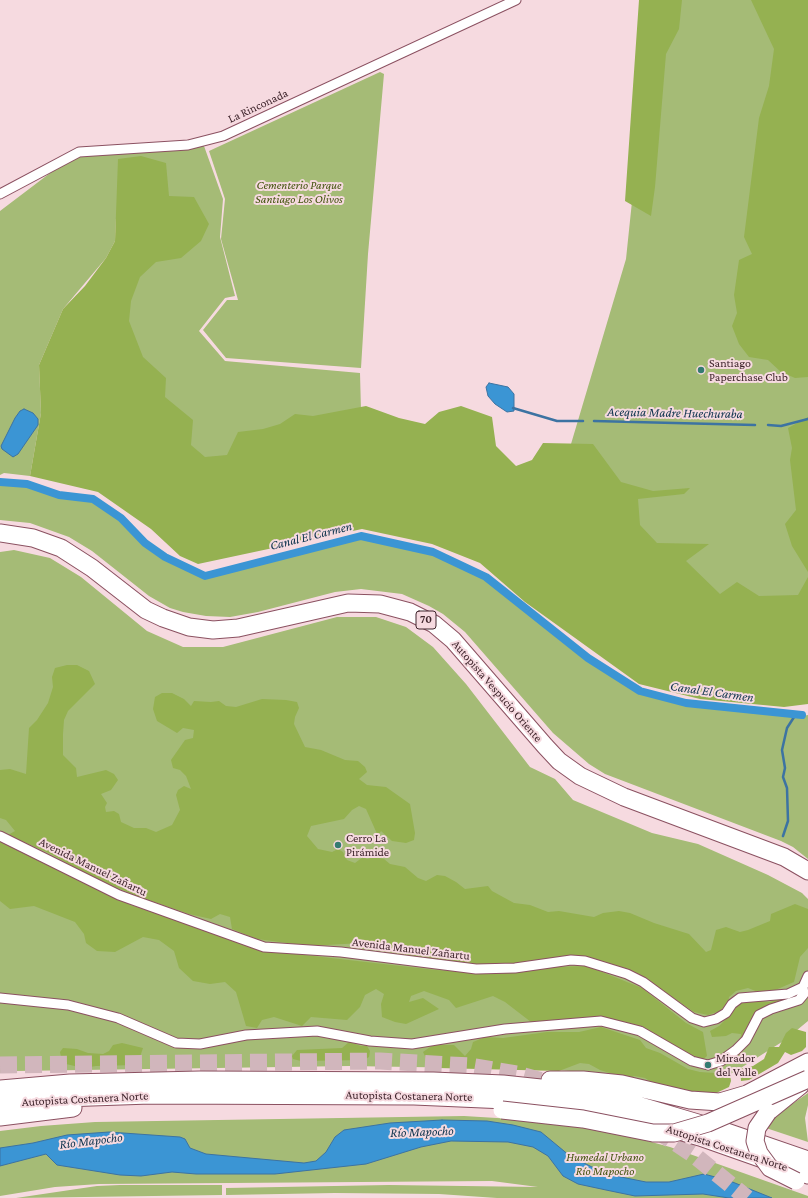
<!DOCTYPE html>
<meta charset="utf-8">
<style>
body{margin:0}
canvas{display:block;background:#f6dae0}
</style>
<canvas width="808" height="1198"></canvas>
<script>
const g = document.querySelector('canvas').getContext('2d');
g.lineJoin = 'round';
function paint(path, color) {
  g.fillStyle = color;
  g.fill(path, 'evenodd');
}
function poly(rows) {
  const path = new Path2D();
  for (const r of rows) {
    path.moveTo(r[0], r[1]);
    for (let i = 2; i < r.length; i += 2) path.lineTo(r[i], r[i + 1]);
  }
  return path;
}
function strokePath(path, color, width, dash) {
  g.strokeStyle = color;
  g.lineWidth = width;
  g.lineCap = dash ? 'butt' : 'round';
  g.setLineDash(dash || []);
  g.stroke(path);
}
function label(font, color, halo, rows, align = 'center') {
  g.font = font + ' "Crimson Pro",serif';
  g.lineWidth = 4;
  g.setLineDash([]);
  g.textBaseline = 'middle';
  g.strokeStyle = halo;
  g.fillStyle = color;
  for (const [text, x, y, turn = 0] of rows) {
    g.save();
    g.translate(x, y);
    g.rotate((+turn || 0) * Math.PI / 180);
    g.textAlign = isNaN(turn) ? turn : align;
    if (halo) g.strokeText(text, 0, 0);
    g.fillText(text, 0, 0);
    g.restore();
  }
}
paint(poly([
 [653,0,808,0,808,681,560,481,626,259],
 [380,72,384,74,368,254,361,368,226,358,203,330,227,300,238,300,221,239,225,199,209,151],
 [204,146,223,199,220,237,235,296,225,298,199,331,225,361,360,373,361,411,229,457,205,459,188,443,139,359,126,321,116,218,115,241,106,258,63,309,39,365,41,413,30,476,4,473,0,475,0,211,66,161,83,155],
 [0,484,26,486,59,498,92,502,120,520,144,544,164,560,205,578,361,538,432,554,485,580,586,660,639,693,686,705,796,717,808,715,808,859,793,847,781,841,605,774,589,764,553,733,465,632,443,614,429,606,402,594,361,589,335,592,258,612,230,617,206,616,183,612,170,608,149,596,92,551,69,537,30,523,0,520],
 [14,550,50,558,81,577,147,631,183,647,223,647,337,617,376,617,406,627,433,647,466,684,530,767,555,779,573,800,652,833,698,844,768,875,802,893,808,899,808,1021,785,1040,736,1071,713,1083,688,1091,587,1072,536,1069,349,1066,16,1071,0,1073,0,552],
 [808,1093,808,1105,805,1118,808,1142,766,1128,772,1118],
 [464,1116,546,1121,614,1132,670,1147,808,1196,808,1198,497,1198,439,1194,335,1193,226,1195,226,1188,389,1185,538,1187,492,1181,99,1184,55,1187,0,1196,0,1131,41,1126,95,1122],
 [120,1185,222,1185,222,1195,16,1198,97,1186]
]), '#a5bb76');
paint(poly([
 [639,0,682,0,679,29,666,54,655,187,651,216,625,201],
 [751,0,808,0,808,377,795,378,781,372,768,360,749,357,739,344,732,326,737,313,734,295,739,260,752,254,744,237,759,118,769,86,774,49],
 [141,156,166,163,169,196,194,197,209,224,201,241,181,258,156,262,140,277,131,301,129,321,143,357,166,378,165,397,193,420,191,445,205,457,227,455,238,432,263,429,280,424,295,414,313,416,366,406,399,418,425,424,439,412,461,406,492,417,496,446,516,466,532,460,543,443,593,444,621,482,653,491,690,488,684,494,638,499,640,525,657,543,709,544,686,561,720,594,737,582,759,596,798,595,808,577,808,704,784,707,700,699,639,684,525,602,480,563,432,544,362,529,198,564,180,556,151,529,98,492,30,476,41,413,39,365,63,309,85,286,106,258,115,241,118,159],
 [808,417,808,572,792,546,785,524,796,510,790,460,792,448,788,428],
 [67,665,77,665,89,671,95,684,68,711,64,720,63,734,63,755,76,768,77,777,106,770,114,774,118,780,111,790,101,794,107,803,105,807,106,812,114,811,119,814,121,822,134,828,146,828,156,832,172,825,180,810,176,795,178,790,184,786,191,789,186,776,180,770,173,768,171,760,185,740,193,738,194,730,183,728,177,733,157,721,153,709,155,697,162,693,172,693,184,699,191,706,194,701,211,702,219,701,226,706,236,707,262,699,286,700,297,702,299,708,295,717,294,724,305,747,321,750,345,760,358,761,365,767,367,772,359,779,367,785,386,787,410,804,415,833,414,840,406,843,392,841,381,831,378,836,366,809,359,806,352,810,344,819,311,826,307,836,318,849,332,852,338,849,343,852,347,860,355,863,363,857,367,859,374,857,384,859,390,864,405,867,418,878,426,881,437,875,445,876,456,882,465,889,488,886,492,891,514,903,530,905,548,912,559,911,594,917,603,913,619,911,630,913,654,923,689,934,706,952,711,950,716,930,726,927,740,932,748,930,770,921,771,914,795,904,808,909,808,948,800,957,794,982,773,991,758,992,748,988,736,991,729,997,728,1003,720,1011,708,1015,694,1012,637,973,586,957,511,966,477,965,394,953,361,943,310,946,257,939,232,929,230,917,220,914,211,919,189,914,134,895,88,875,51,854,8,835,15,831,6,820,0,818,0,770,10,769,26,774,29,728,37,720,48,703,53,687,52,677,55,668],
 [0,842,133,906,187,923,261,950,436,970,498,974,552,967,587,966,642,988,686,1023,703,1032,707,1056,700,1062,664,1042,644,1027,606,1018,531,1022,505,1002,493,996,456,1008,449,1000,424,991,411,996,409,1002,423,998,439,1009,406,1024,395,1022,382,1017,381,1004,384,994,376,989,365,995,360,1007,347,1020,311,1017,302,1026,274,1017,262,1020,257,1028,246,1026,236,992,225,982,210,984,193,981,179,968,174,951,159,940,143,937,115,952,97,951,86,943,84,934,75,922,34,906,10,909,0,901],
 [790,996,796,998,762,1018,740,1041,741,1034,732,1033,726,1036,712,1037,710,1031,719,1026,731,1014,733,1009,740,1004,748,1000,770,1002],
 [601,1027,640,1040,646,1048,660,1053,688,1069,700,1072,730,1074,731,1081,729,1087,712,1095,659,1087,645,1078,634,1076,629,1079,600,1070,589,1064,580,1063,559,1071,438,1068,433,1060,426,1058,423,1052,433,1045,454,1045,465,1056,471,1049,473,1042,485,1037,503,1038,547,1032,579,1032],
 [792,1028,806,1032,806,1047,802,1051,791,1055,785,1052,778,1063,749,1080,741,1081,740,1069,753,1066,764,1059,769,1047,779,1047,786,1033],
 [349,1042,361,1046,367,1046,370,1051,369,1057,364,1060,301,1061,293,1059,292,1056,297,1050,342,1048],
 [122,1043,143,1048,138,1063,135,1065,96,1066,83,1068,66,1064,61,1057,60,1052,63,1048,77,1049,88,1053,103,1054,109,1051,113,1045]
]), '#95b151');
const water = poly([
 [489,383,508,387,514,394,514,411,507,412,495,404,488,396,486,387,489,383],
 [24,409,33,413,38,419,38,425,18,454,13,457,2,449,1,446,15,418,20,411,24,409],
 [442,1120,487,1121,513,1125,541,1132,570,1156,594,1168,611,1175,646,1182,669,1182,704,1174,730,1181,772,1198,729,1198,703,1194,635,1196,606,1190,578,1184,563,1176,548,1156,533,1147,508,1142,451,1141,421,1147,366,1164,275,1174,196,1174,172,1172,141,1176,120,1175,57,1165,46,1154,0,1166,0,1148,33,1143,67,1135,109,1132,180,1137,185,1139,190,1148,206,1154,304,1163,316,1161,326,1152,335,1137,344,1130,390,1123,442,1120]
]);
paint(water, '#3b95d4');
strokePath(water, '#3c73a2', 1);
strokePath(poly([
 [513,408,557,421,583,421],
 [594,421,755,425],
 [768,425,781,426,808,419],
 [783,836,788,821,787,788,783,777,785,768,782,750,787,728,796,714]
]), '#3c73a2', 2.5);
strokePath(poly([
 [0,482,27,484,59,495,93,499,121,518,145,543,165,557,205,576,361,536,433,552,486,577,588,658,640,691,686,703,802,715]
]), '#3b95d4', 8);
strokePath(poly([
 [0,1065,380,1061,470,1066,517,1074,557,1085],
 [656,1130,694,1155,747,1198]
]), '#d1b6bc', 17, [17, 8]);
const street = poly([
 [0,194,79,152,188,145,223,136,516,0],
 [0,836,119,895,264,947,341,952,476,969,515,968,571,960,585,961,627,974,643,982,692,1018,704,1022,716,1019,726,1013,732,1004,740,998,788,994,803,987,808,976],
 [0,998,68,1005,118,1018,176,1043,200,1044,246,1035,317,1031,370,1041,412,1044,505,1029,601,1021,640,1031,692,1061,708,1065,721,1061,736,1050,746,1040,759,1015,771,1009,799,1000,804,994,803,987]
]);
const highway = poly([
 [0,533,33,538,61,548,92,568,146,610,163,618,189,627,213,630,238,628,348,603,380,604,410,612,434,624,453,640,545,746,559,761,580,776,624,797,784,857,808,871],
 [550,1080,583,1080,622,1084,690,1100,720,1102,747,1094,808,1062],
 [0,1089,70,1083,200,1080,433,1081,503,1084,569,1091,627,1102,718,1129,808,1160],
 [0,1105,63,1098,150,1095,414,1096,529,1101,604,1111,641,1120,700,1137,808,1175],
 [768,1112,800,1086],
 [0,1117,73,1108]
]);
strokePath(street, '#8b5161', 11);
strokePath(highway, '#8b5161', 19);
strokePath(street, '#fff', 9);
strokePath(highway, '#fff', 17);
const highwayBridge = poly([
 [502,1110,583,1119,653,1133,674,1133,708,1123,808,1079],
 [768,1112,757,1128,755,1141,759,1153,770,1168,796,1181]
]);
strokePath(highwayBridge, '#8b5161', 19, []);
strokePath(highwayBridge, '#fff', 17);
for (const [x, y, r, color] of [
 [701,370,4,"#357b71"],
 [338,845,4,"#357b71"],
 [708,1065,4,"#357b71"]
]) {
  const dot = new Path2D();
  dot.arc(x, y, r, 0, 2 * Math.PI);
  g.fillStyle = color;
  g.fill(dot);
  strokePath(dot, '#f6dae0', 1.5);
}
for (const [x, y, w] of [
 [426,620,20]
]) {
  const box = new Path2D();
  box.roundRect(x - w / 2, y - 9, w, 18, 3);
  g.fillStyle = '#f6dae0';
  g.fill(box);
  strokePath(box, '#3f252c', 1);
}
label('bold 11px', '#3f252c', null, [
 ["70",426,620]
]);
label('12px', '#3f252c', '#f6dae0', [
 ["La Rinconada",258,106,-25],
 ["Autopista Vespucio Oriente",497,691,49],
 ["Avenida Manuel Zañartu",93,867,26],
 ["Avenida Manuel Zañartu",411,949,7],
 ["Autopista Costanera Norte",409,1096,1],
 ["Autopista Costanera Norte",85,1099,-3],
 ["Autopista Costanera Norte",727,1148,18]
]);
label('italic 12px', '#43540e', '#f6dae0', [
 ["Cementerio Parque",299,185],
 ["Santiago Los Olivos",299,199],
 ["Humedal Urbano",605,1157],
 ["Río Mapocho",605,1171]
]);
label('12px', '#3f252c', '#f6dae0', [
 ["Santiago",709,363],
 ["Paperchase Club",709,377],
 ["Cerro La",346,838],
 ["Pirámide",346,852],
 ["Mirador",716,1058],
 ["del Valle",716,1072]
], 'left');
label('italic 13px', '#0e344e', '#f6dae0', [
 ["Acequia Madre Huechuraba",675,413,1],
 ["Canal El Carmen",311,536,-14],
 ["Canal El Carmen",712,692,8],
 ["Río Mapocho",422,1132,-2],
 ["Río Mapocho",91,1141,-7]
]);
</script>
